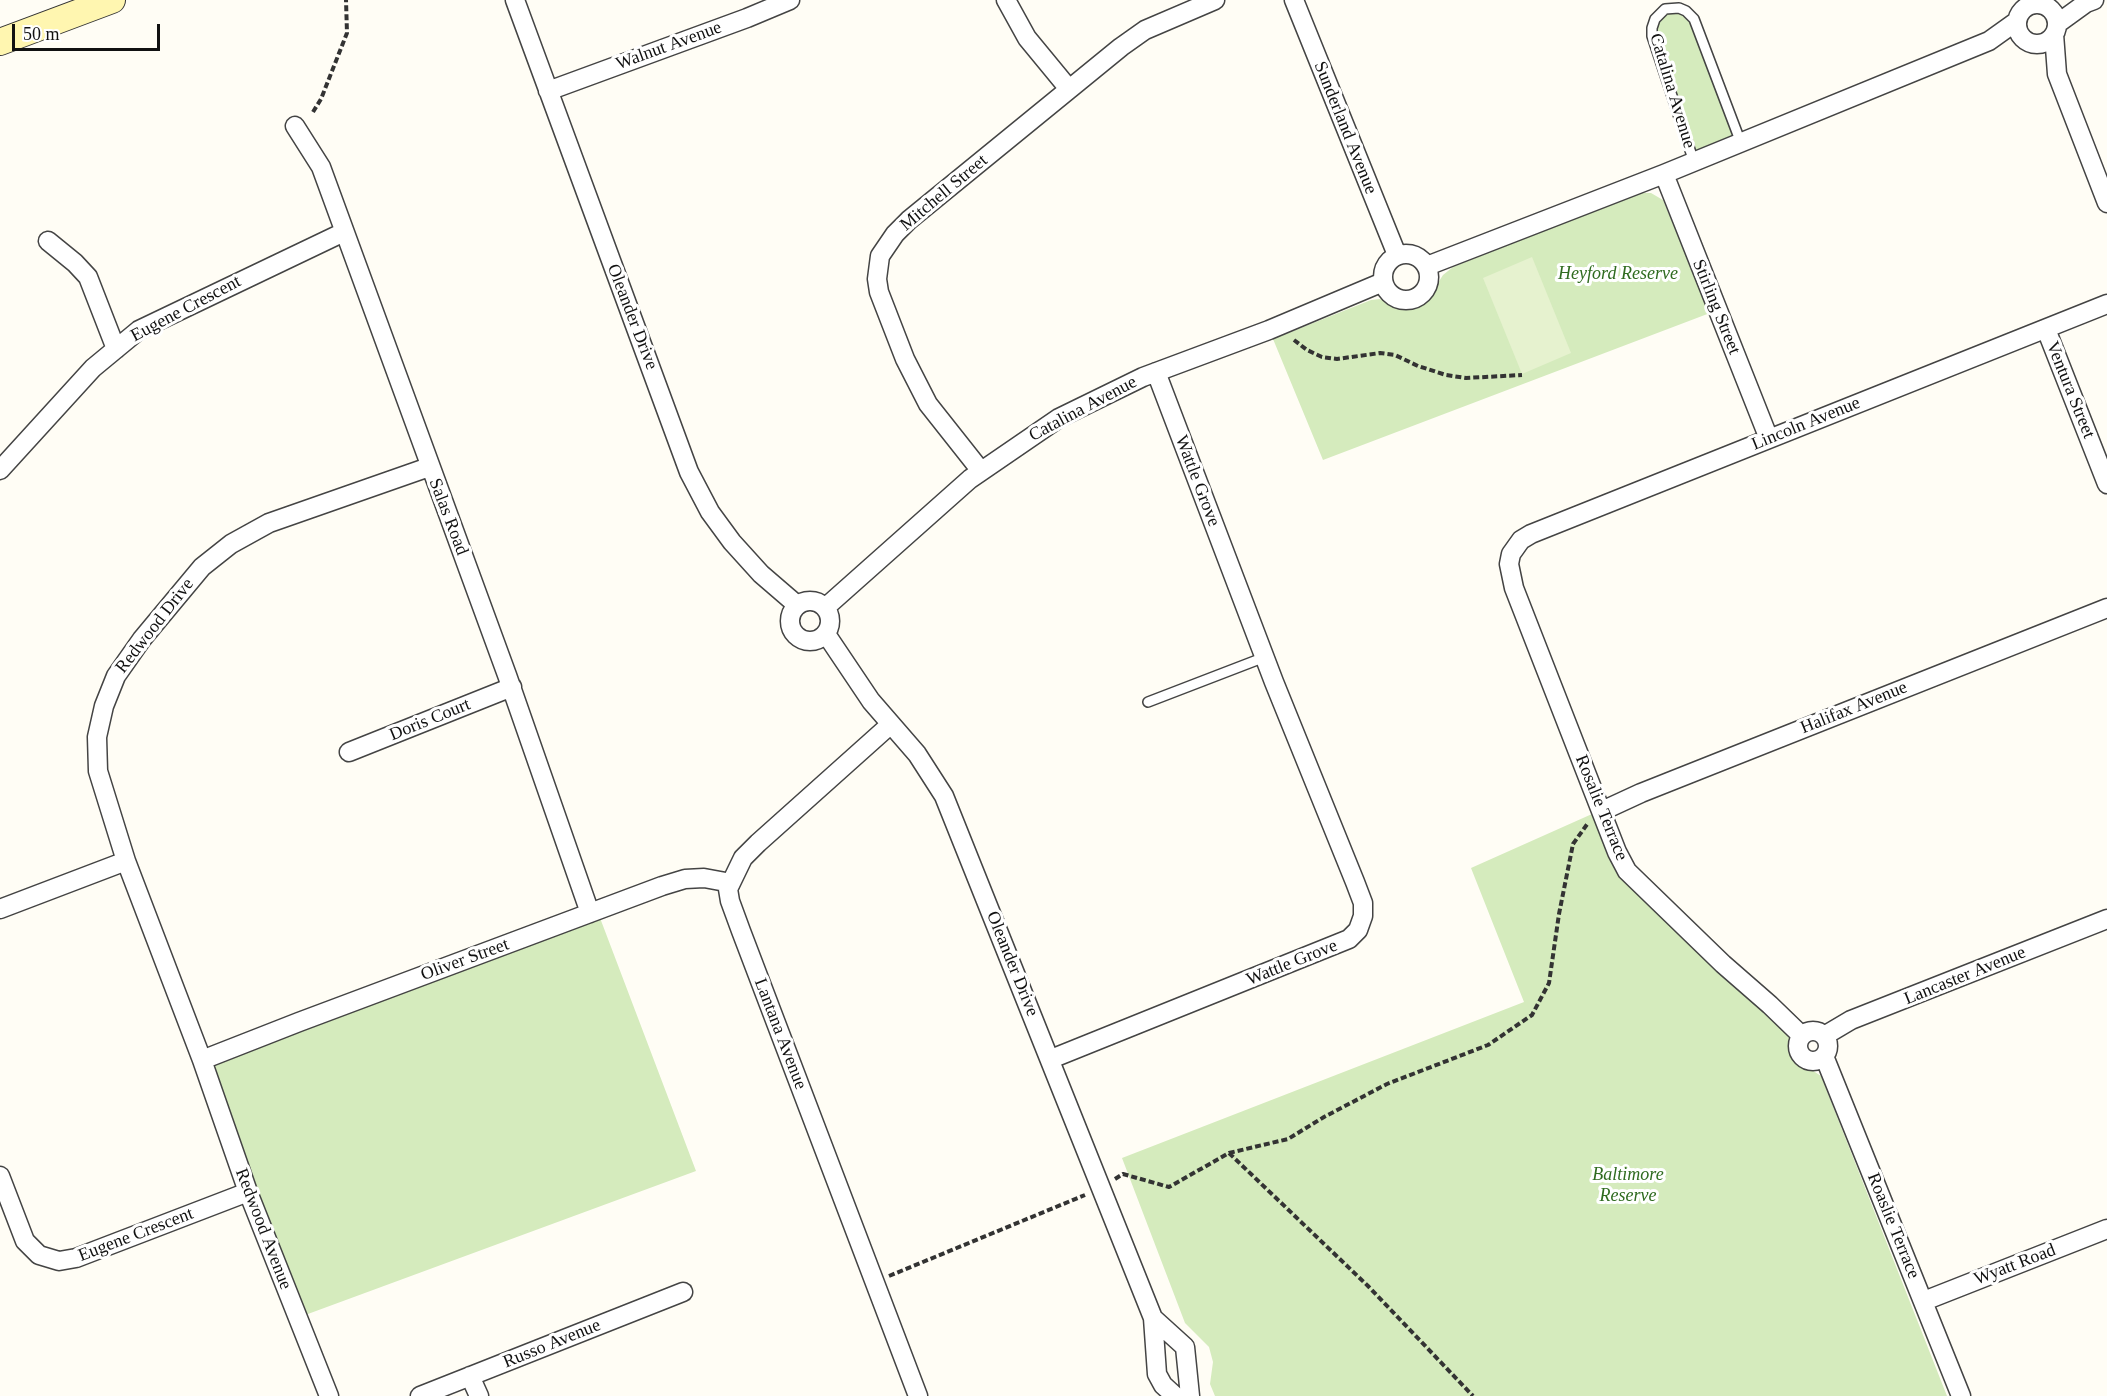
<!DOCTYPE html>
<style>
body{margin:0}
#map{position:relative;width:2107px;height:1396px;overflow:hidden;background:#fffdf5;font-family:"Times New Roman",serif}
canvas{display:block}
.scale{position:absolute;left:12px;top:24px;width:148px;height:27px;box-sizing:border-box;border:3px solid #111;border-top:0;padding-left:8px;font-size:18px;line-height:21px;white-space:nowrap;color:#111;-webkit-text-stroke:4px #fff;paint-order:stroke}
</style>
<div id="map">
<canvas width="2107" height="1396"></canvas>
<div class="scale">50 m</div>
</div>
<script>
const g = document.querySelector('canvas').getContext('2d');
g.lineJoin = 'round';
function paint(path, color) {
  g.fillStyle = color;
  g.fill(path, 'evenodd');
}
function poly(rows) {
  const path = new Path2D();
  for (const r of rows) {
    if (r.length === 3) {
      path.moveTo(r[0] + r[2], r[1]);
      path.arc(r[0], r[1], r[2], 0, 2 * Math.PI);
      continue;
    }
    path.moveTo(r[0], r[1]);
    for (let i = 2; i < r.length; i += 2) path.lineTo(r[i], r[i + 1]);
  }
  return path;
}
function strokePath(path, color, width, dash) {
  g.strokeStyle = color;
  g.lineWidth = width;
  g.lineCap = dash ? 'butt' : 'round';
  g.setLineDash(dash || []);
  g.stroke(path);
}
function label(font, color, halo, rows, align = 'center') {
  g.font = font + ' "Times New Roman",serif';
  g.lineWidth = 6;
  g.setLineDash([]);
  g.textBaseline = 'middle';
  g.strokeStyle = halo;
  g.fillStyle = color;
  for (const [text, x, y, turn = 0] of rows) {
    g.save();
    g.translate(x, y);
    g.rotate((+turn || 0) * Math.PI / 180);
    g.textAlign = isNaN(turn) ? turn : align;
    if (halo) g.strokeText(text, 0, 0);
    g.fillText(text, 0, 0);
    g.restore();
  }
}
paint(poly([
 [1665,9,1686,11,1741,143,1694,162,1654,42,1655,19],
 [1639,193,1651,193,1663,200,1710,313,1323,460,1273,339,1371,300,1380,299,1405,307,1420,304,1431,294,1443,275,1453,267],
 [1592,814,1609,854,1635,892,1786,1034,1791,1040,1793,1053,1798,1061,1821,1076,1947,1396,1215,1396,1210,1384,1213,1362,1209,1347,1185,1323,1122,1158,1524,1002,1471,868],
 [597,910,696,1171,297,1318,202,1060]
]), '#d5ebbd');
paint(poly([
 [1532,257,1571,353,1522,374,1483,278]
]), '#e6f2cf');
const lane = poly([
 [1694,162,1652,36,1652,28,1655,19,1665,9,1679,8,1686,11,1694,19,1741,143],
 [1148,702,1265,657]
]);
const street = poly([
 [515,0,689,472,710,512,732,542,761,574,797,605],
 [1006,0,1027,38,1069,89],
 [1294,0,1397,255],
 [2037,24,20],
 [2057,24,2086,3,2094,0],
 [2054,34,2057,74,2107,203],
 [548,91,747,18,790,0],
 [295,126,321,167,507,675,590,913],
 [1664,174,1769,439],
 [48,241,75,263,88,277,116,349],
 [1406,277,23],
 [1427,266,1664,174,1989,41,2017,21],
 [2046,329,2107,484],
 [0,470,93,368,139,330,344,232],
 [981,471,928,404,905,359,879,292,877,279,880,256,895,234,909,220,1121,47,1145,30,1215,0],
 [810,621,20],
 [826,607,970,479,1059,418,1143,377,1269,330,1383,282],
 [826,634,871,701,917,754,944,796,1153,1318,1157,1374,1163,1385,1175,1396],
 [891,724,758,843,743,858,728,889,730,901,741,931,918,1396],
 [349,752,512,687],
 [1602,811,1641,793,2107,608],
 [0,909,126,861],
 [1813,1046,15],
 [1801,1035,1770,1005,1723,964,1627,871,1617,852,1514,588,1509,564,1511,554,1521,540,1531,534,2107,304],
 [1824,1036,1851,1020,2107,919],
 [1824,1056,1961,1396],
 [1051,1059,1349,939,1358,930,1363,916,1363,903,1355,882,1274,682,1156,372],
 [202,1060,299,1022,662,886,685,879,704,878,731,883],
 [0,1176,25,1241,39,1255,59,1261,76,1258,248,1192],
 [1924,1301,2107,1229],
 [1153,1318,1185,1347,1190,1396],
 [470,1376,479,1396],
 [329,1396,248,1192,202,1060,126,861,98,771,97,737,104,706,116,676,142,639,202,567,231,544,269,523,429,467],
 [420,1396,683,1292]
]);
const secondary = poly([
 [0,42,112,0]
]);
strokePath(lane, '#444', 12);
strokePath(street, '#444', 21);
strokePath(secondary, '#333', 28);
strokePath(poly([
 [313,112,321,99,347,33,346,0],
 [1294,340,1307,350,1322,357,1337,359,1380,353,1395,355,1418,366,1446,375,1466,378,1522,375],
 [1229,1153,1368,1286,1473,1396],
 [1115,1179,1123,1174,1169,1187,1229,1153,1288,1139,1324,1117,1387,1084,1488,1045,1532,1015,1549,983,1559,914,1573,844,1588,823],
 [889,1276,1085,1195]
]), '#333', 4, [6, 3]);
strokePath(lane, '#fff', 9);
strokePath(street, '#fff', 18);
strokePath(secondary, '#fff6b0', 26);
label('18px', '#111', '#fff', [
 ["Walnut Avenue",669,46,-20],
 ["Catalina Avenue",1672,91,73],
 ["Sunderland Avenue",1345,128,68],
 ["Mitchell Street",944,193,-40],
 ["Stirling Street",1716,307,68],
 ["Eugene Crescent",186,309,-28],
 ["Oleander Drive",632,317,69],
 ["Ventura Street",2070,390,68],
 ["Catalina Avenue",1083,409,-28],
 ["Lincoln Avenue",1806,424,-22],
 ["Wattle Grove",1197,481,69],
 ["Salas Road",448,517,69],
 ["Redwood Drive",155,626,-52],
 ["Halifax Avenue",1854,708,-22],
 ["Doris Court",430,720,-22],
 ["Rosalie Terrace",1601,808,68],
 ["Oliver Street",465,960,-20],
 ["Wattle Grove",1292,963,-22],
 ["Oleander Drive",1012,964,68],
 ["Lancaster Avenue",1965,976,-22],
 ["Lantana Avenue",780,1034,69],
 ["Roaslie Terrace",1893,1226,68],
 ["Redwood Avenue",263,1229,69],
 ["Eugene Crescent",136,1235,-21],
 ["Wyatt Road",2015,1265,-21],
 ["Russo Avenue",552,1344,-22]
]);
label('italic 18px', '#2f6b1f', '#fff', [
 ["Heyford Reserve",1618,274],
 ["Baltimore",1628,1175],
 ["Reserve",1628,1196]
]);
</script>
